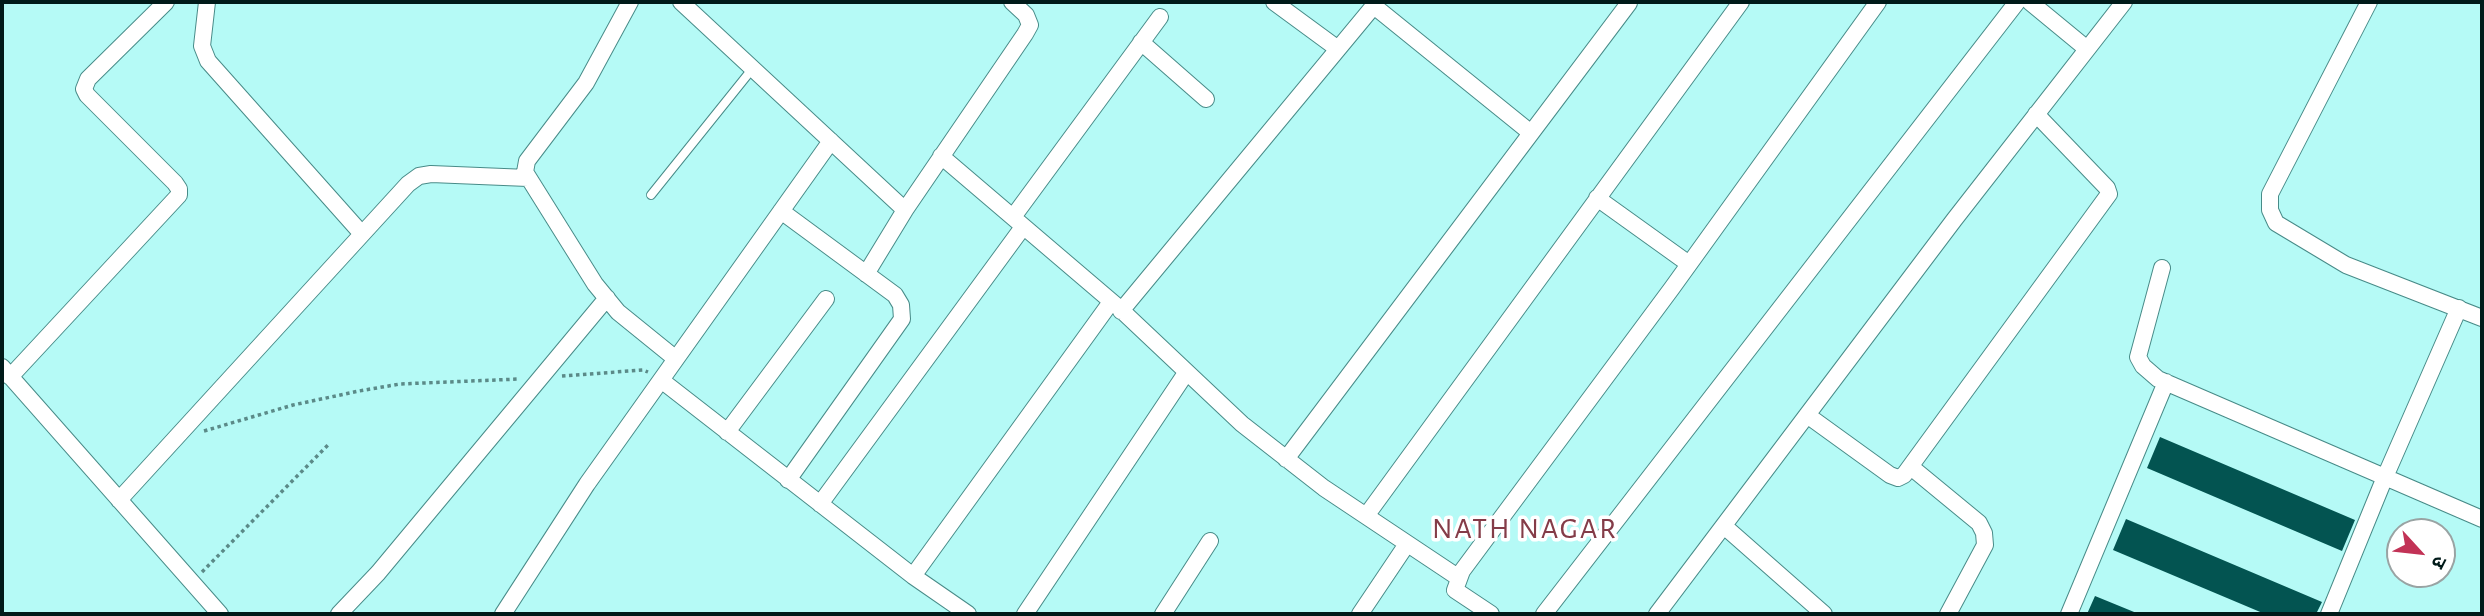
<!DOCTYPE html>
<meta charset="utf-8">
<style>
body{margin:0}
#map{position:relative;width:2484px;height:616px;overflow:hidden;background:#b5faf6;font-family:"Alegreya Sans","Noto Sans Devanagari",sans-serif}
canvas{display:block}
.frame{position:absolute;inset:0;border:4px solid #001a19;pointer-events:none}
.north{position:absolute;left:2386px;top:518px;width:70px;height:70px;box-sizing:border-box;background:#fff;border:2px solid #99a3a3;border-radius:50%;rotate:117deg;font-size:19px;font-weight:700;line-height:28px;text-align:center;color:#001a19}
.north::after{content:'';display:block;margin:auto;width:24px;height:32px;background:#c23256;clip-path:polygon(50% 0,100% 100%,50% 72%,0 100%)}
</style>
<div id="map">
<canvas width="2484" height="616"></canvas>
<div class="frame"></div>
<div class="north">उ</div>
</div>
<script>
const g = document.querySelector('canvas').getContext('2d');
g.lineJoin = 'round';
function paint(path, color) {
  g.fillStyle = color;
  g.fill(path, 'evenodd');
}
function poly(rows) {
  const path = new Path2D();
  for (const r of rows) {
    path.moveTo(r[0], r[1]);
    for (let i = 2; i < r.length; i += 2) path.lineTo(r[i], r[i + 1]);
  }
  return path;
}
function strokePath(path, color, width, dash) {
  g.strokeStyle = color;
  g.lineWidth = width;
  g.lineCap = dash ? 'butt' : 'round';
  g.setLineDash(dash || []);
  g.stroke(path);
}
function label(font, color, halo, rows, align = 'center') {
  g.font = font + ' "Alegreya Sans",sans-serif';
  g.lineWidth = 7;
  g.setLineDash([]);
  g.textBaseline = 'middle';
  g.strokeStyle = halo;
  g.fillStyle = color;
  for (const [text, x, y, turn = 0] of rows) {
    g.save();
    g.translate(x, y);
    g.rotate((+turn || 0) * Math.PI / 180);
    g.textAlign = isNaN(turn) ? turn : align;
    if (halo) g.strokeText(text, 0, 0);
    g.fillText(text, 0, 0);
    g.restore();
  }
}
paint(poly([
 [2160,437,2355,520,2342,551,2147,468],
 [2126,519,2322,602,2316,614,2265,614,2113,550],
 [2095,596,2139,614,2087,614]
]), '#035451');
const lane = poly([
 [651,195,753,68]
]);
const street = poly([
 [207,2,202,46,208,61,362,234],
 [630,2,586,83,527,161,525,172,595,284,618,312,676,359],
 [681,2,905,210],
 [1274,2,1338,49],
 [2030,2,2087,49],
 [2369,2,2270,194,2270,210,2276,223,2346,265,2482,318],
 [1374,6,1531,133],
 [1141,42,1206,99],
 [941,156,1118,307,1242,424,1324,488,1459,578],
 [1597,198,1689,264],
 [781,211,895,295,901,305,902,319,788,480],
 [1013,217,1160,17],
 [2162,268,2138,357,2143,366,2158,379,2482,519],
 [866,274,905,210,1025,34,1030,25,1026,15,1012,2],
 [1121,311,1377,2],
 [2,367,220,614],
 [10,377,179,195,179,189,175,183,87,95,84,89,88,79,166,2],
 [661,380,913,576,968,614],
 [1807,415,1890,475,1898,478,1904,475,2109,194,2107,188,2036,114],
 [727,432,826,299],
 [1286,459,1629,3],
 [1911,467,1979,523,1984,533,1985,545,1948,614],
 [119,500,408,184,419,176,431,174,528,178],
 [820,504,1023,227],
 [1366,516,1741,2],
 [1724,526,1824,614],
 [913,576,1111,302],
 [339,614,378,573,607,298],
 [503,614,587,484,831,141],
 [1025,614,1186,373],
 [1163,614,1210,541],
 [1360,614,1407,544],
 [1491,614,1455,590,1462,571,1672,288,1878,2],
 [1544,614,2017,2],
 [1657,614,1954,220,2124,2],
 [2069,614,2166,382],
 [2329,614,2385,477,2459,308]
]);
strokePath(lane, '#488b88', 10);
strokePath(street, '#488b88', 18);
strokePath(poly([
 [562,376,643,370,648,372],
 [204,431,293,405,359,391,400,384,519,379],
 [202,572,329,444]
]), '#5b8a88', 3.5, [3.5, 3.5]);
strokePath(lane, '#fff', 8);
strokePath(street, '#fff', 16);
g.letterSpacing = '2px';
label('30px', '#843c48', '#fff', [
 ["NATH NAGAR",1525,529]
]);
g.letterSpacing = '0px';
</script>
